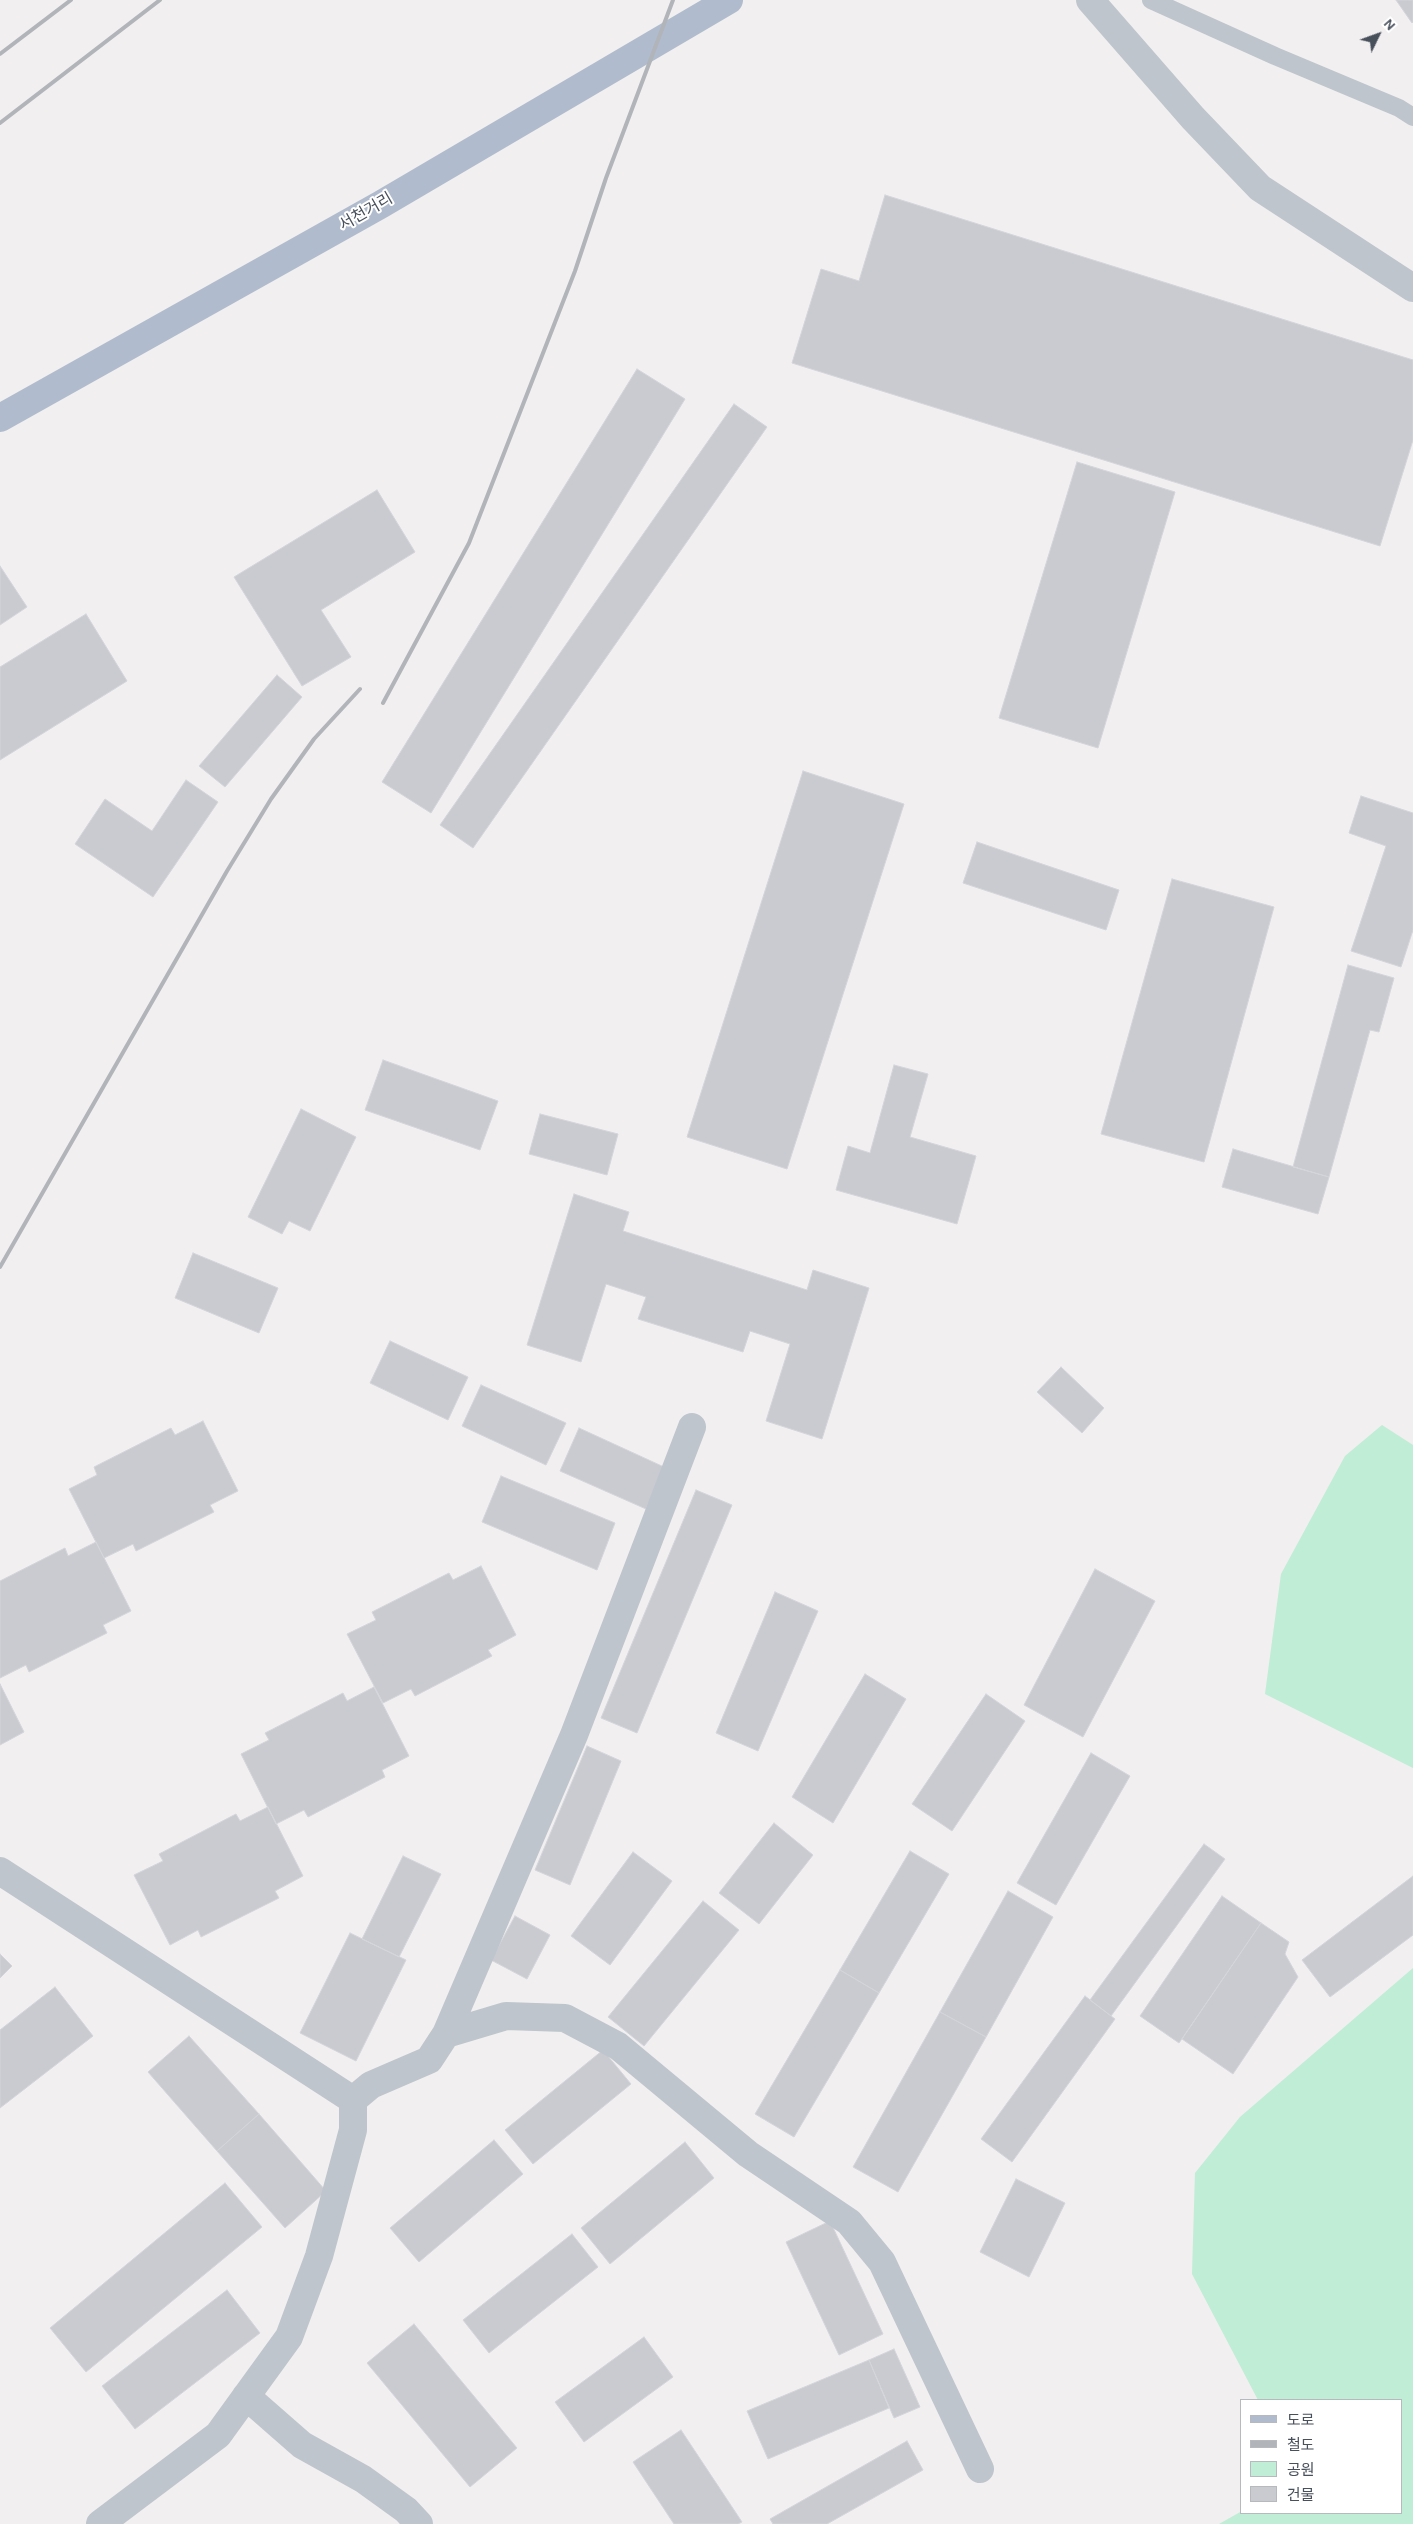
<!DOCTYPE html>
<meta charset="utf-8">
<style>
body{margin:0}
#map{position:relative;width:1413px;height:2524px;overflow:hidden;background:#f1efef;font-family:Karla,"Noto Sans KR",sans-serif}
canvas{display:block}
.legend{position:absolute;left:1240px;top:2399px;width:162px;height:115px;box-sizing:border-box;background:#fff;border:1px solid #b6b9be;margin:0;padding:6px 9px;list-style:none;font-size:15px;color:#48505c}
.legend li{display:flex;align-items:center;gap:10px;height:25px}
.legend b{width:25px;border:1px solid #b6b9be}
.north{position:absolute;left:1353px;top:10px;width:50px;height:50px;-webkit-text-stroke:4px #fff;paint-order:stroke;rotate:48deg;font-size:14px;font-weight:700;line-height:20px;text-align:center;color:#48505c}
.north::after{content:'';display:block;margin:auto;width:18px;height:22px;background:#48505c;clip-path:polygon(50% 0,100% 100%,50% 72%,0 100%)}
</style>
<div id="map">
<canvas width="1413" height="2524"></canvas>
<ul class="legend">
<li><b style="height:6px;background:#b0bccd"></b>도로</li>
<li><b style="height:6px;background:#b1b4b9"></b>철도</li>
<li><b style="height:14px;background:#bfedd5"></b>공원</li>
<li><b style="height:14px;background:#c9cbd1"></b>건물</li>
</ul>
<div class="north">N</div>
</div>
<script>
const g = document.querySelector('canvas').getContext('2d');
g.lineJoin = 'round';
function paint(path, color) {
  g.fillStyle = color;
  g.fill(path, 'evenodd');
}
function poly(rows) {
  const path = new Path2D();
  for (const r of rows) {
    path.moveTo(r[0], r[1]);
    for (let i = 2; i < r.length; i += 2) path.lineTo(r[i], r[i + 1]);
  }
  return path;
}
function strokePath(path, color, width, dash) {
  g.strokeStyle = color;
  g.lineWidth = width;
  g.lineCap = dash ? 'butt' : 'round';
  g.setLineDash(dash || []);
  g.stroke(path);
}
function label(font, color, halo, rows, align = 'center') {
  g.font = font + ' Karla,"Noto Sans KR",sans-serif';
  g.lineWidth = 4;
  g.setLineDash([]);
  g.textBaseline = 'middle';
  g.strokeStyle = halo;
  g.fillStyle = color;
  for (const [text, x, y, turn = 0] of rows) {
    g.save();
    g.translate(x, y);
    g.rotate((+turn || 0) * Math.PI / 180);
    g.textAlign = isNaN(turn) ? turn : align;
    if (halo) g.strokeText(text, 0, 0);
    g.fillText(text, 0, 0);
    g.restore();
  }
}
paint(poly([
 [1382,1425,1413,1445,1413,1768,1265,1694,1281,1574,1345,1456],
 [1413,1968,1413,2524,1219,2524,1242,2511,1402,2513,1402,2400,1258,2400,1192,2274,1195,2173,1240,2117]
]), '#bfedd5');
const building = poly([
 [1396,0,1413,0,1413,22,1412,23,1396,0],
 [885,195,1413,360,1413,440,1380,546,792,363,821,269,859,281,885,195],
 [637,369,685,399,431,813,382,782,637,369],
 [734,404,767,427,473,848,440,825,734,404],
 [1077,462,1175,492,1098,748,999,718,1077,462],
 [377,490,415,552,321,610,351,657,302,686,234,577,377,490],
 [0,566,27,607,0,625,0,566],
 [86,614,127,681,0,760,0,667,86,614],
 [277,675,302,697,225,787,199,766,277,675],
 [803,771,904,804,787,1169,687,1137,803,771],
 [186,780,218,802,153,897,75,844,105,799,152,831,186,780],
 [1361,796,1413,813,1413,930,1401,967,1351,951,1386,846,1349,833,1361,796],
 [977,842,1119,890,1106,930,963,883,977,842],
 [1172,879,1274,907,1204,1162,1101,1134,1172,879],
 [1348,965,1394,978,1379,1032,1370,1030,1329,1177,1293,1167,1348,965],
 [383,1060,498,1101,480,1150,365,1110,383,1060],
 [894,1065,928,1074,910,1137,976,1156,957,1224,836,1190,848,1146,870,1153,894,1065],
 [301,1109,356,1137,310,1231,289,1221,282,1234,248,1217,301,1109],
 [540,1114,618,1134,607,1175,529,1154,540,1114],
 [1233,1149,1329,1177,1318,1214,1222,1187,1233,1149],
 [574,1194,629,1212,623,1231,807,1290,813,1270,869,1288,822,1439,766,1421,790,1344,750,1331,743,1352,638,1319,646,1297,606,1284,581,1362,527,1345,574,1194],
 [193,1253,278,1288,259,1333,175,1298,193,1253],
 [390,1341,468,1377,448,1420,370,1383,390,1341],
 [1061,1367,1104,1408,1082,1433,1037,1392,1061,1367],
 [481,1385,566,1423,546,1465,462,1426,481,1385],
 [203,1421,238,1491,210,1505,214,1512,136,1551,133,1544,104,1558,69,1489,97,1475,94,1467,171,1428,175,1435,203,1421],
 [579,1428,664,1467,646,1509,560,1471,579,1428],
 [501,1476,615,1523,597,1570,482,1522,501,1476],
 [696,1490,732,1505,637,1733,601,1718,696,1490],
 [96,1542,131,1611,103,1625,107,1633,29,1672,26,1665,0,1678,0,1581,65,1548,68,1556,96,1542],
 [481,1566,516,1635,488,1650,492,1656,415,1696,411,1689,383,1703,347,1634,376,1620,372,1612,449,1573,453,1580,481,1566],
 [1095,1569,1155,1601,1083,1737,1024,1705,1095,1569],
 [775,1592,818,1611,758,1751,716,1733,775,1592],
 [865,1674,906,1699,833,1823,792,1797,865,1674],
 [0,1684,24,1732,0,1745,0,1684],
 [374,1687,409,1756,382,1770,385,1777,308,1817,304,1810,276,1824,241,1754,269,1740,265,1733,343,1693,347,1701,374,1687],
 [986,1694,1025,1721,952,1831,912,1804,986,1694],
 [587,1746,621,1761,570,1885,535,1870,587,1746],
 [1091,1753,1130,1776,1056,1905,1017,1883,1091,1753],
 [268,1807,303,1876,275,1891,279,1898,201,1937,198,1930,170,1945,134,1875,163,1861,159,1854,236,1814,240,1821,268,1807],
 [774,1823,813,1855,759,1924,719,1893,774,1823],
 [1204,1844,1225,1859,1111,2016,1090,2000,1204,1844],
 [910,1851,949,1874,879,1993,840,1970,910,1851],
 [633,1852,672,1881,610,1965,571,1936,633,1852],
 [403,1856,441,1874,399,1957,362,1939,403,1856],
 [1413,1876,1413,1935,1330,1997,1302,1960,1413,1876],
 [1008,1891,1053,1917,986,2037,940,2012,1008,1891],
 [1222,1896,1261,1923,1179,2043,1140,2016,1222,1896],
 [703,1901,739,1930,644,2046,608,2017,703,1901],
 [515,1916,550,1935,527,1979,491,1960,515,1916],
 [1261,1923,1289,1942,1285,1954,1298,1977,1233,2074,1182,2039,1261,1923],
 [350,1933,406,1960,356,2061,300,2033,350,1933],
 [0,1954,12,1966,0,1978,0,1954],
 [840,1970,879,1993,794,2137,755,2114,840,1970],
 [55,1987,93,2036,0,2108,0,2030,55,1987],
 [1085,1996,1115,2019,1012,2162,981,2139,1085,1996],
 [940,2012,986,2037,898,2192,853,2167,940,2012],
 [189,2036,259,2114,217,2151,148,2072,189,2036],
 [603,2050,631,2084,533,2164,505,2130,603,2050],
 [259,2114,326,2191,285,2228,217,2151,259,2114],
 [494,2140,523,2174,419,2262,390,2228,494,2140],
 [685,2142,714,2178,610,2264,581,2228,685,2142],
 [1016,2179,1065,2203,1029,2277,980,2252,1016,2179],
 [225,2183,262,2227,86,2372,50,2328,225,2183],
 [830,2221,883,2334,839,2355,786,2242,830,2221],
 [572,2234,598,2267,489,2353,463,2320,572,2234],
 [227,2290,260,2333,135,2429,102,2386,227,2290],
 [414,2324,517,2448,470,2487,367,2363,414,2324],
 [644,2337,673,2377,584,2442,555,2402,644,2337],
 [894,2349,920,2407,894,2418,869,2360,894,2349],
 [869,2360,889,2408,768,2459,747,2411,869,2360],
 [681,2430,742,2522,738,2524,674,2524,633,2462,681,2430],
 [907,2441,923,2470,827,2524,773,2524,770,2519,907,2441]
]);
paint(building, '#c9cbd1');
strokePath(building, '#d3d5da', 1);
strokePath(poly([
 [1151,0,1275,56,1399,108,1413,117]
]), '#bec5cd', 18);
strokePath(poly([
 [1090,0,1193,118,1260,188,1413,288],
 [0,1871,353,2100,353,2130,319,2256,289,2337,218,2435,100,2524],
 [446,2034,574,1735,692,1427],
 [353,2100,371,2085,429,2060,446,2034,506,2016,565,2018,618,2046,748,2154,849,2222,882,2262,980,2469],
 [246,2396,302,2445,363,2479,406,2510,419,2524]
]), '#bec5cd', 28);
strokePath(poly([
 [0,418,380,205,729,0]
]), '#b0bccd', 28);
strokePath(poly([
 [0,54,71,0],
 [0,123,160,0],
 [383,703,469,543,575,271,606,178,673,0],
 [0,1267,227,871,271,799,314,739,360,689]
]), '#b1b4b9', 4);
label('16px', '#48505c', '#fff', [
 ["서천거리",366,212,-30]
]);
</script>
